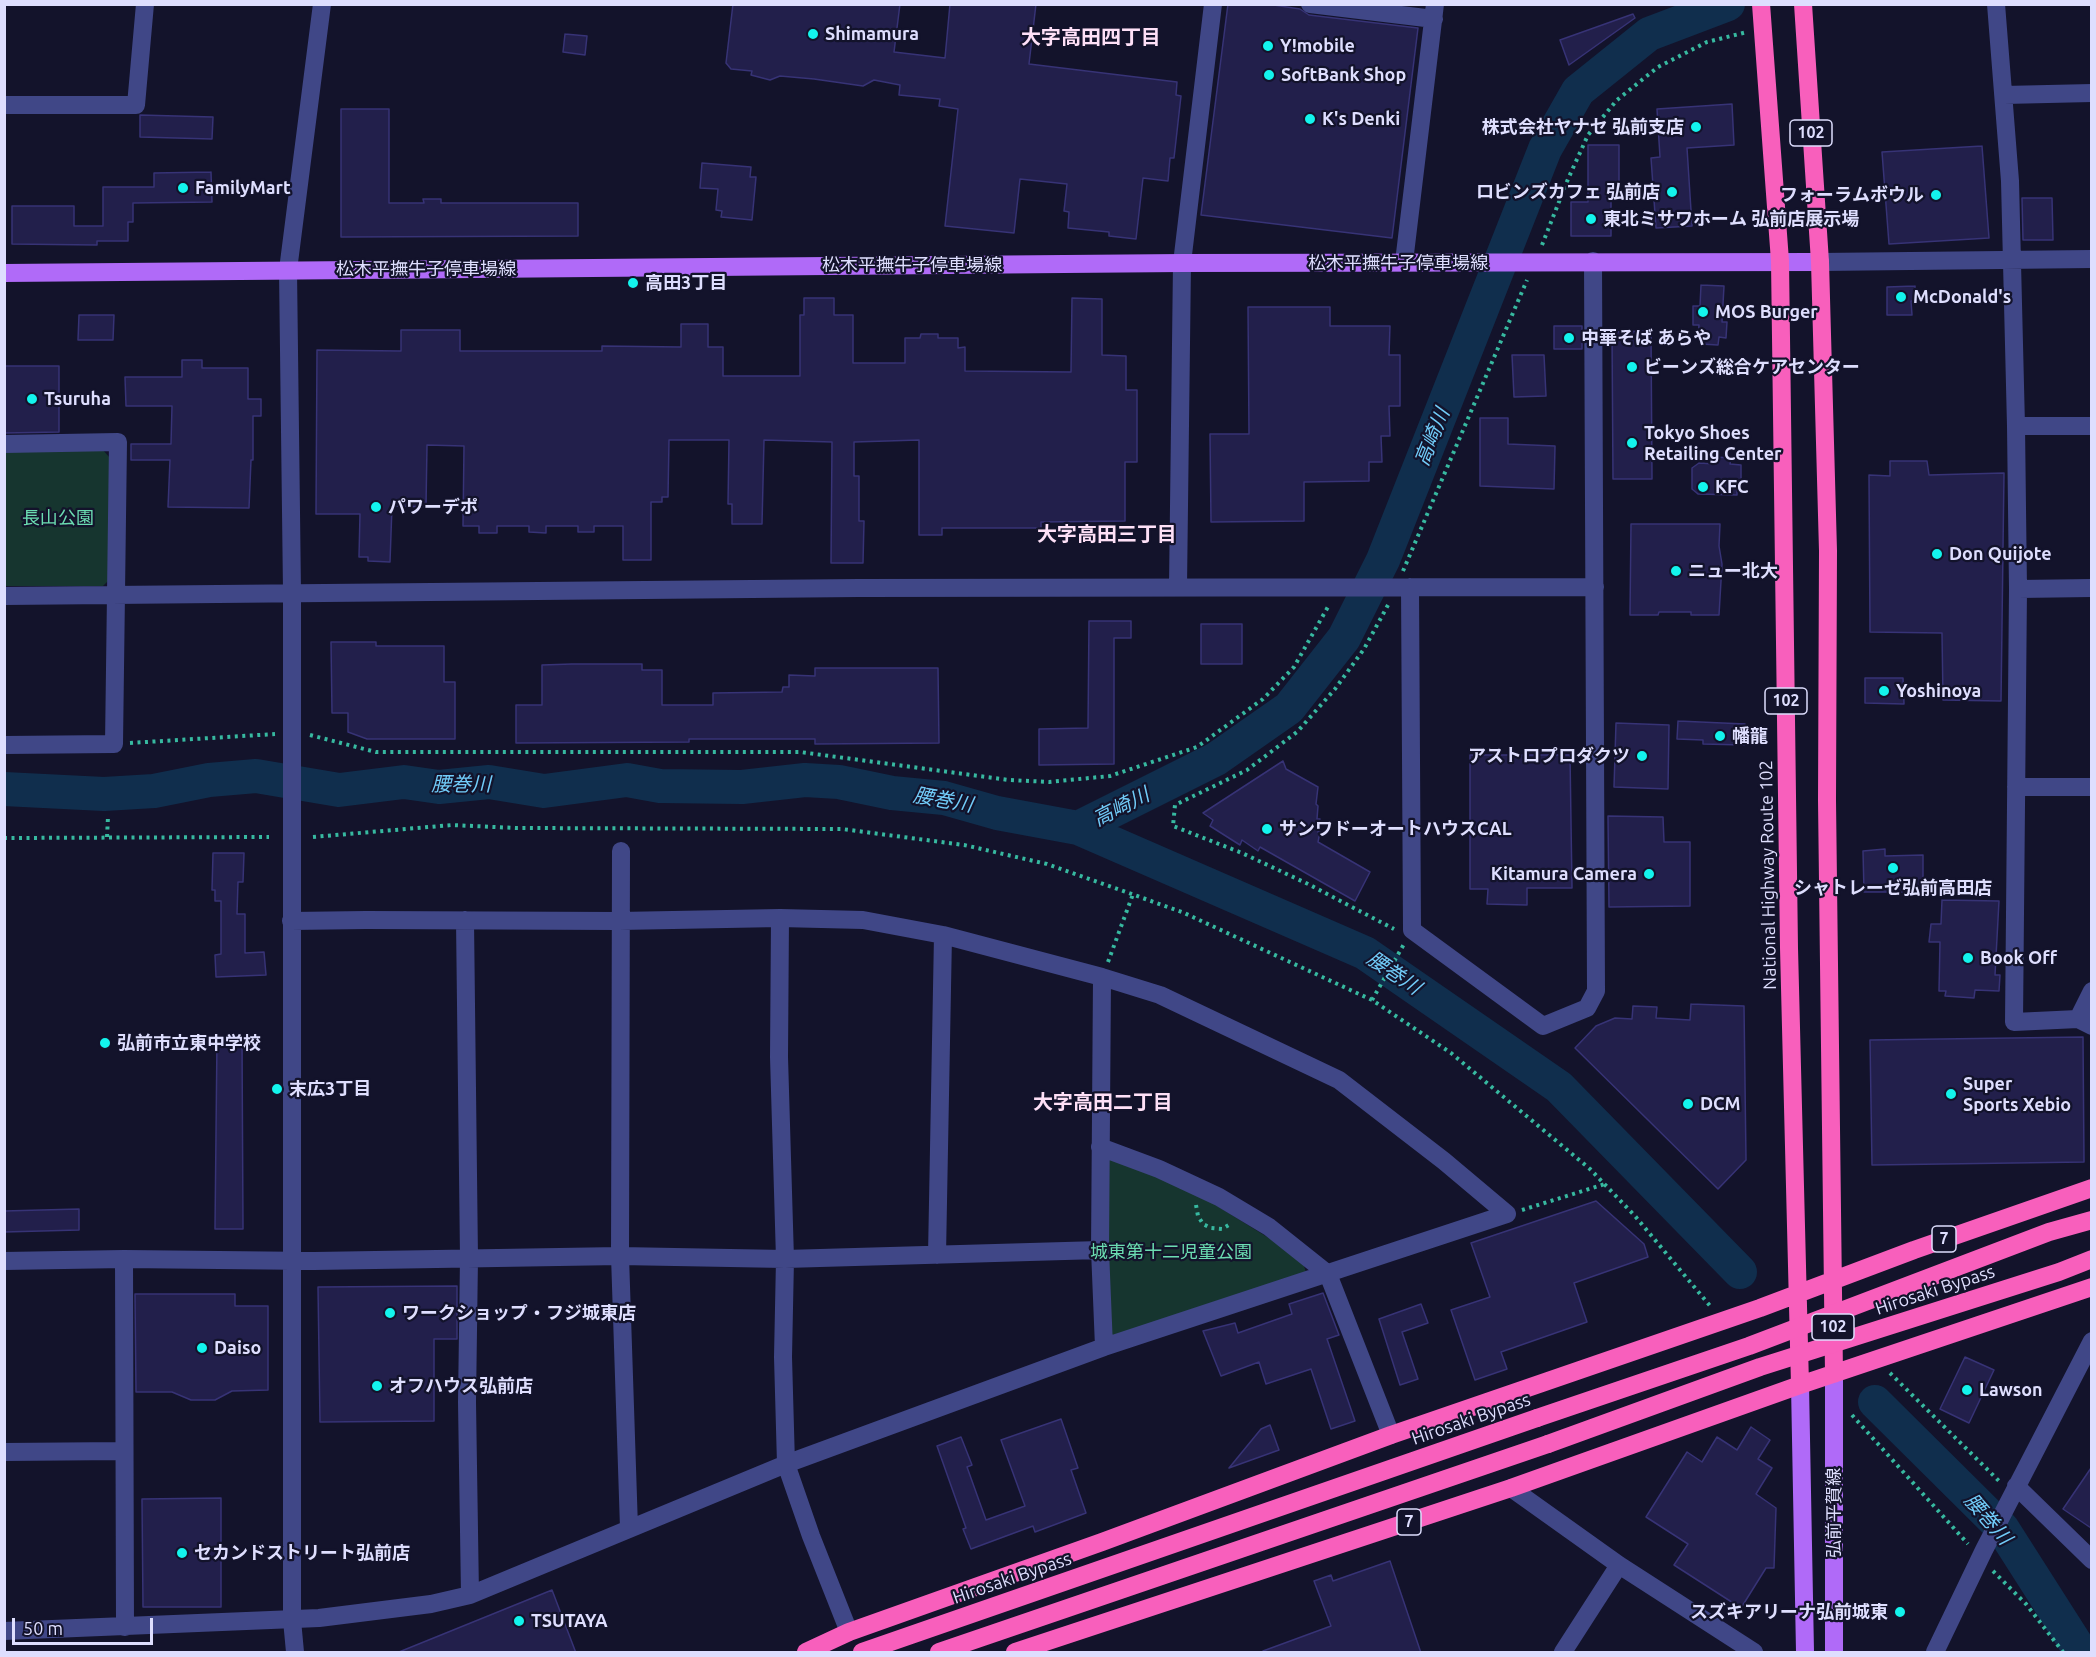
<!DOCTYPE html>
<meta charset="utf-8">
<style>
body{margin:0}
#map{position:relative;width:2096px;height:1657px;overflow:hidden;background:#13132b;font-family:Ubuntu,sans-serif}
canvas{display:block}
.frame{position:absolute;inset:0;border:6px solid #dedefe;pointer-events:none}
.scale{position:absolute;left:12px;top:1618px;width:141px;height:27px;box-sizing:border-box;border:3px solid #dedefe;border-top:0;padding-left:8px;font-size:18px;line-height:21px;white-space:nowrap;color:#dedefe;-webkit-text-stroke:4px #13132b;paint-order:stroke}
</style>
<div id="map">
<canvas width="2096" height="1657"></canvas>
<div class="frame"></div>
<div class="scale">50 m</div>
</div>
<script>
const g = document.querySelector('canvas').getContext('2d');
g.lineJoin = 'round';
function paint(path, color) {
  g.fillStyle = color;
  g.fill(path, 'evenodd');
}
function poly(rows) {
  const path = new Path2D();
  for (const r of rows) {
    path.moveTo(r[0], r[1]);
    for (let i = 2; i < r.length; i += 2) path.lineTo(r[i], r[i + 1]);
  }
  return path;
}
function strokePath(path, color, width, dash) {
  g.strokeStyle = color;
  g.lineWidth = width;
  g.lineCap = dash ? 'butt' : 'round';
  g.setLineDash(dash || []);
  g.stroke(path);
}
function label(font, color, halo, rows, align = 'center') {
  g.font = font + ' Ubuntu,"Noto Sans JP",sans-serif';
  g.lineWidth = 4.5;
  g.setLineDash([]);
  g.textBaseline = 'middle';
  g.strokeStyle = halo;
  g.fillStyle = color;
  for (const [text, x, y, turn = 0] of rows) {
    g.save();
    g.translate(x, y);
    g.rotate((+turn || 0) * Math.PI / 180);
    g.textAlign = isNaN(turn) ? turn : align;
    if (halo) g.strokeText(text, 0, 0);
    g.fillText(text, 0, 0);
    g.restore();
  }
}
paint(poly([
 [103,450,110,458,111,578,103,586,5,586,4,452],
 [1113,1157,1201,1196,1272,1240,1303,1263,1306,1272,1108,1339,1107,1162]
]), '#16352f');
strokePath(poly([
 [4,789,104,794,154,791,209,780,256,776,339,790,404,782,439,787,489,782,544,791,627,780,660,786,742,787,805,780,839,782,892,793,944,798,997,813,1078,828,1365,953,1559,1087,1740,1272],
 [1078,828,1216,759,1289,708,1344,638,1383,560,1545,149,1578,91,1649,34,1728,4],
 [1875,1402,2002,1528,2081,1652]
]), '#102e4d', 34);
const building = poly([
 [733,4,900,4,894,52,945,58,950,4,1036,4,1029,64,1177,82,1176,95,1181,96,1174,158,1170,158,1168,181,1143,178,1136,239,1109,236,1109,232,1068,228,1069,212,1064,211,1067,184,1020,179,1014,233,945,226,958,109,939,106,940,99,899,95,900,85,874,80,863,86,814,79,780,76,770,80,751,75,752,71,731,69,726,63,733,4],
 [1228,4,1267,4,1300,9,1309,15,1418,28,1392,238,1201,215,1228,4],
 [1633,14,1635,18,1569,65,1560,40,1633,14],
 [565,34,587,36,585,55,563,52,565,34],
 [1732,104,1734,145,1687,148,1692,226,1656,228,1651,158,1660,157,1657,109,1732,104],
 [341,109,389,109,389,203,424,203,423,199,441,199,441,203,578,203,578,236,341,237,341,109],
 [140,115,213,117,212,139,140,137,140,115],
 [1588,145,1619,145,1619,198,1611,198,1611,236,1571,236,1571,202,1588,202,1588,145],
 [1982,146,1989,238,1889,244,1882,152,1982,146],
 [702,163,751,167,750,177,756,177,752,220,721,217,722,211,716,210,718,189,700,188,702,163],
 [211,172,212,202,133,203,133,222,128,222,128,241,97,241,97,245,12,244,12,206,74,206,74,226,103,226,103,187,154,187,154,173,211,172],
 [2022,198,2052,198,2053,240,2023,240,2022,198],
 [1701,285,1724,286,1722,322,1727,322,1726,338,1719,337,1718,345,1701,344,1701,338,1698,338,1699,325,1693,325,1693,306,1700,306,1701,285],
 [1915,286,1916,301,1911,301,1912,315,1887,315,1887,287,1915,286],
 [804,298,834,298,834,315,853,315,853,363,905,363,905,338,920,338,921,334,938,334,938,338,958,338,958,348,965,347,965,371,1071,372,1072,298,1102,299,1102,355,1126,356,1126,390,1137,390,1137,462,1125,462,1125,521,1041,522,1041,528,942,528,942,535,919,535,919,440,854,442,854,476,859,476,859,521,864,521,863,563,831,563,832,442,764,440,762,524,732,524,732,504,728,504,729,440,669,440,668,497,662,497,662,502,651,502,651,560,623,560,623,526,594,526,594,532,578,532,578,526,546,526,546,533,529,532,529,526,497,526,497,533,479,533,479,526,463,526,464,446,427,445,426,507,392,506,390,562,368,561,368,557,359,557,360,514,316,514,317,350,401,351,401,330,460,330,460,351,602,351,602,346,681,347,681,324,708,324,708,347,723,347,723,376,800,376,800,315,804,315,804,298],
 [1248,307,1330,307,1330,326,1390,326,1389,355,1400,355,1400,406,1389,406,1390,436,1381,436,1382,462,1369,462,1369,481,1304,482,1304,521,1211,522,1210,434,1249,434,1248,307],
 [79,315,114,315,113,340,78,340,79,315],
 [1554,326,1582,326,1582,349,1554,349,1554,326],
 [1651,331,1652,479,1613,479,1612,332,1651,331],
 [1512,355,1544,355,1546,396,1514,397,1512,355],
 [182,360,202,360,202,368,248,368,248,399,261,399,261,416,253,416,253,460,251,460,249,508,168,507,170,460,131,460,131,444,171,444,172,406,126,406,125,377,182,377,182,360],
 [4,366,59,366,59,432,4,433,4,366],
 [1480,418,1508,418,1508,444,1555,446,1554,489,1480,486,1480,418],
 [1715,457,1731,458,1730,464,1741,465,1741,483,1737,482,1737,495,1698,494,1692,489,1692,468,1699,463,1715,464,1715,457],
 [1890,461,1927,461,1929,475,2004,473,2001,701,1943,700,1942,633,1870,632,1869,475,1890,476,1890,461],
 [1631,524,1720,524,1719,546,1722,564,1719,615,1691,615,1691,612,1659,612,1658,615,1630,615,1631,524],
 [1089,621,1131,621,1131,638,1114,638,1114,764,1039,765,1039,729,1088,728,1089,621],
 [1201,624,1242,624,1242,664,1201,664,1201,624],
 [331,642,376,642,376,646,444,646,444,682,455,682,455,739,367,739,348,732,348,713,332,713,331,642],
 [572,664,642,664,642,670,662,670,662,705,713,705,713,693,782,692,783,687,789,687,789,675,815,676,815,668,938,668,939,743,815,744,815,739,689,739,689,742,516,743,516,705,542,705,542,665,572,664],
 [1865,678,1903,678,1904,704,1865,703,1865,678],
 [1678,721,1745,724,1744,745,1703,744,1703,740,1677,739,1678,721],
 [1616,723,1669,725,1668,789,1614,787,1616,723],
 [1470,755,1570,755,1572,888,1527,888,1527,905,1487,904,1488,889,1470,889,1470,755],
 [1283,761,1286,769,1318,787,1316,804,1318,806,1317,819,1320,819,1318,832,1320,832,1318,842,1370,872,1355,901,1260,847,1258,851,1242,840,1240,845,1210,826,1213,820,1203,813,1283,761],
 [1608,816,1663,817,1664,842,1690,842,1690,906,1609,907,1608,816],
 [1885,849,1885,856,1923,855,1923,892,1864,892,1863,851,1885,849],
 [213,853,244,853,243,882,238,882,237,914,245,914,245,953,264,952,266,975,216,977,215,955,221,954,221,901,215,901,215,890,212,890,213,853],
 [1942,900,1999,901,1995,975,2000,975,1999,991,1975,990,1974,998,1945,996,1946,991,1939,991,1940,942,1929,942,1931,924,1941,924,1942,900],
 [1691,1004,1744,1006,1746,1160,1718,1189,1575,1048,1596,1026,1615,1018,1632,1019,1633,1006,1657,1007,1656,1018,1690,1020,1691,1004],
 [2083,1037,2084,1162,1872,1165,1870,1040,2083,1037],
 [217,1039,242,1039,243,1229,215,1229,217,1039],
 [1596,1201,1644,1244,1648,1257,1574,1283,1587,1322,1501,1352,1507,1369,1475,1380,1451,1310,1490,1297,1471,1243,1596,1201],
 [79,1209,79,1230,4,1232,4,1211,79,1209],
 [457,1286,457,1339,434,1339,434,1421,320,1422,318,1287,457,1286],
 [1323,1293,1339,1335,1327,1339,1355,1421,1331,1429,1311,1369,1266,1384,1259,1362,1221,1376,1203,1331,1235,1323,1238,1333,1292,1314,1289,1304,1323,1293],
 [135,1294,235,1294,235,1306,268,1306,268,1390,232,1391,215,1400,191,1400,172,1392,136,1392,135,1294],
 [1421,1304,1428,1323,1402,1332,1418,1379,1400,1385,1379,1319,1421,1304],
 [1965,1357,1994,1370,1969,1423,1940,1409,1965,1357],
 [1061,1419,1078,1468,1071,1470,1086,1513,1035,1532,1033,1526,971,1549,963,1529,966,1528,937,1446,961,1437,972,1465,967,1467,986,1520,1025,1506,1001,1440,1061,1419],
 [1270,1425,1279,1450,1229,1468,1261,1429,1270,1425],
 [1751,1427,1770,1440,1758,1459,1772,1468,1756,1494,1776,1508,1774,1568,1766,1568,1741,1608,1674,1565,1688,1544,1646,1517,1687,1452,1702,1462,1717,1437,1737,1450,1751,1427],
 [2091,1468,2091,1528,2063,1509,2091,1468],
 [221,1498,221,1607,143,1607,142,1499,221,1498],
 [1390,1561,1421,1653,1264,1653,1263,1651,1331,1626,1314,1581,1331,1575,1333,1581,1390,1561],
 [552,1590,576,1653,399,1653,399,1652,552,1590]
]);
paint(building, '#221f4b');
strokePath(building, '#373376', 1.5);
strokePath(poly([
 [1542,245,1568,179,1588,135,1617,100,1658,67,1707,42,1747,32],
 [1403,571,1527,280],
 [1388,605,1364,649,1335,689,1297,732,1247,770,1175,805,1173,826,1242,853,1308,884,1394,929],
 [310,735,376,752,800,752,1009,780,1049,782,1110,776,1197,747,1263,699,1294,667,1329,605],
 [130,743,275,734],
 [107,837,108,817],
 [313,837,452,825,516,828,842,829,964,845,1047,864,1182,912,1372,1000,1451,1053,1590,1169,1635,1216,1711,1307],
 [4,838,269,837],
 [1108,962,1133,894],
 [1372,1000,1404,944],
 [1196,1205,1198,1216,1203,1224,1211,1228,1222,1229,1232,1223],
 [1522,1210,1605,1184],
 [1890,1373,1999,1481],
 [1852,1415,1968,1544],
 [1993,1571,2026,1604,2063,1652]
]), '#37b9a0', 4, [3, 4.5]);
strokePath(poly([
 [1310,4,1434,19],
 [1996,4,2010,181,2016,426,2018,589,2014,1022,2078,1019,2092,1026],
 [2004,95,2092,93],
 [4,105,136,105,145,4],
 [1404,262,1435,4],
 [1820,262,2092,259],
 [2016,426,2092,426],
 [4,444,118,442,114,744,4,745],
 [1178,587,1182,263,1213,4],
 [1410,587,1412,930,1543,1026,1587,1008,1596,991,1593,261],
 [2018,589,2092,588],
 [4,596,859,588,1595,587],
 [2016,787,2092,787],
 [621,851,620,1256,629,1528],
 [780,918,779,1057,785,1259,783,1357,786,1464,811,1536,849,1632],
 [465,920,469,1258,467,1402,470,1595],
 [1102,977,1100,1250,1104,1347],
 [2078,1019,2092,991],
 [1100,1147,1159,1169,1219,1197,1269,1227,1328,1274,1391,1435],
 [937,1255,943,935],
 [124,1259,125,1627],
 [4,1261,124,1259,314,1261,620,1256,785,1259,1100,1250],
 [4,1452,123,1451],
 [2016,1486,2092,1560],
 [1511,1488,1619,1565,1754,1652],
 [4,1631,319,1618,431,1604,470,1595,786,1464,1104,1347,1507,1214,1444,1161,1339,1080,1160,995,1102,977,943,935,863,920,780,918,619,921,366,920,291,921],
 [295,1652,292,1620,292,592,288,270,322,4],
 [1563,1652,1619,1565],
 [1935,1652,1984,1550,2092,1341]
]), '#404787', 18);
strokePath(poly([
 [4,273,1182,263,1820,262],
 [1834,1374,1834,1652],
 [1800,1385,1805,1652]
]), '#b06af8', 18);
strokePath(poly([
 [1761,4,1780,261,1789,948,1800,1385],
 [1803,4,1820,262,1828,551,1827,800,1834,1374],
 [806,1652,849,1632,1102,1542,1391,1435,1760,1308,1914,1250,2092,1188],
 [862,1652,1537,1418],
 [939,1652,1548,1444],
 [1015,1652,1511,1488,1800,1385,2092,1287]
]), '#f85fbc', 18);
strokePath(poly([
 [1537,1418,1749,1346,2049,1232,2092,1220],
 [1548,1444,1760,1367,2059,1272,2092,1259]
]), '#f85fbc', 18);
for (const [x, y, r, color] of [
 [813,34,6,"#13f4ed"],
 [1268,46,6,"#13f4ed"],
 [1269,75,6,"#13f4ed"],
 [1310,119,6,"#13f4ed"],
 [1696,127,6,"#13f4ed"],
 [183,188,6,"#13f4ed"],
 [1672,192,6,"#13f4ed"],
 [1936,195,6,"#13f4ed"],
 [1591,219,6,"#13f4ed"],
 [633,283,6,"#13f4ed"],
 [1901,297,6,"#13f4ed"],
 [1703,312,6,"#13f4ed"],
 [1569,338,6,"#13f4ed"],
 [1632,367,6,"#13f4ed"],
 [32,399,6,"#13f4ed"],
 [1632,443,6,"#13f4ed"],
 [1703,487,6,"#13f4ed"],
 [376,507,6,"#13f4ed"],
 [1937,554,6,"#13f4ed"],
 [1676,571,6,"#13f4ed"],
 [1884,691,6,"#13f4ed"],
 [1720,736,6,"#13f4ed"],
 [1642,756,6,"#13f4ed"],
 [1267,829,6,"#13f4ed"],
 [1893,868,6,"#13f4ed"],
 [1649,874,6,"#13f4ed"],
 [1968,958,6,"#13f4ed"],
 [105,1043,6,"#13f4ed"],
 [277,1089,6,"#13f4ed"],
 [1951,1094,6,"#13f4ed"],
 [1688,1104,6,"#13f4ed"],
 [390,1313,6,"#13f4ed"],
 [202,1348,6,"#13f4ed"],
 [377,1386,6,"#13f4ed"],
 [1967,1390,6,"#13f4ed"],
 [182,1553,6,"#13f4ed"],
 [1900,1612,6,"#13f4ed"],
 [519,1621,6,"#13f4ed"]
]) {
  const dot = new Path2D();
  dot.arc(x, y, r, 0, 2 * Math.PI);
  g.fillStyle = color;
  g.fill(dot);
  strokePath(dot, '#13132b', 2);
}
for (const [x, y, w] of [
 [1811,133,42],
 [1786,701,42],
 [1944,1239,24],
 [1833,1327,42],
 [1409,1522,24]
]) {
  const box = new Path2D();
  box.roundRect(x - w / 2, y - 13, w, 26, 4.5);
  g.fillStyle = '#13132b';
  g.fill(box);
  strokePath(box, '#dedefe', 1.5);
}
label('bold 16px', '#dedefe', null, [
 ["102",1811,133],
 ["102",1786,701],
 ["7",1944,1239],
 ["102",1833,1327],
 ["7",1409,1522]
]);
label('bold 18px', '#dedefe', '#13132b', [
 ["Shimamura",825,34],
 ["Y!mobile",1280,46],
 ["SoftBank Shop",1281,75],
 ["K's Denki",1322,119],
 ["株式会社ヤナセ 弘前支店",1684,127,"right"],
 ["FamilyMart",195,188],
 ["ロビンズカフェ 弘前店",1660,192,"right"],
 ["フォーラムボウル",1924,195,"right"],
 ["東北ミサワホーム 弘前店展示場",1603,219],
 ["高田3丁目",645,283],
 ["McDonald's",1913,297],
 ["MOS Burger",1715,312],
 ["中華そば あらや",1581,338],
 ["ビーンズ総合ケアセンター",1644,367],
 ["Tsuruha",44,399],
 ["Tokyo Shoes",1644,433],
 ["Retailing Center",1644,454],
 ["KFC",1715,487],
 ["パワーデポ",388,507],
 ["Don Quijote",1949,554],
 ["ニュー北大",1688,571],
 ["Yoshinoya",1896,691],
 ["幡龍",1732,736],
 ["アストロプロダクツ",1630,756,"right"],
 ["サンワドーオートハウスCAL",1279,829],
 ["Kitamura Camera",1637,874,"right"],
 ["シャトレーゼ弘前高田店",1893,888,"center"],
 ["Book Off",1980,958],
 ["弘前市立東中学校",117,1043],
 ["Super",1963,1084],
 ["Sports Xebio",1963,1105],
 ["末広3丁目",289,1089],
 ["DCM",1700,1104],
 ["ワークショップ・フジ城東店",402,1313],
 ["Daiso",214,1348],
 ["オフハウス弘前店",389,1386],
 ["Lawson",1979,1390],
 ["セカンドストリート弘前店",194,1553],
 ["スズキアリーナ弘前城東",1888,1612,"right"],
 ["TSUTAYA",531,1621]
], 'left');
label('18px', '#dedefe', '#13132b', [
 ["松木平撫牛子停車場線",1398,263],
 ["松木平撫牛子停車場線",912,265],
 ["松木平撫牛子停車場線",426,269],
 ["National Highway Route 102",1768,875,-91],
 ["Hirosaki Bypass",1935,1290,-18],
 ["Hirosaki Bypass",1471,1419,-19],
 ["弘前平賀線",1834,1513,-90],
 ["Hirosaki Bypass",1012,1578,-19]
]);
label('18px', '#6bdcb1', '#13132b', [
 ["長山公園",58,518],
 ["城東第十二児童公園",1171,1252]
]);
label('bold 20px', '#fee0f7', '#13132b', [
 ["大字高田四丁目",1091,37],
 ["大字高田三丁目",1107,534],
 ["大字高田二丁目",1103,1102]
]);
label('italic 20px', '#71ccf9', '#13132b', [
 ["高崎川",1432,437,-68],
 ["腰巻川",461,784],
 ["腰巻川",943,800,10],
 ["高崎川",1121,807,-27],
 ["腰巻川",1394,973,34],
 ["腰巻川",1988,1519,49]
]);
</script>
